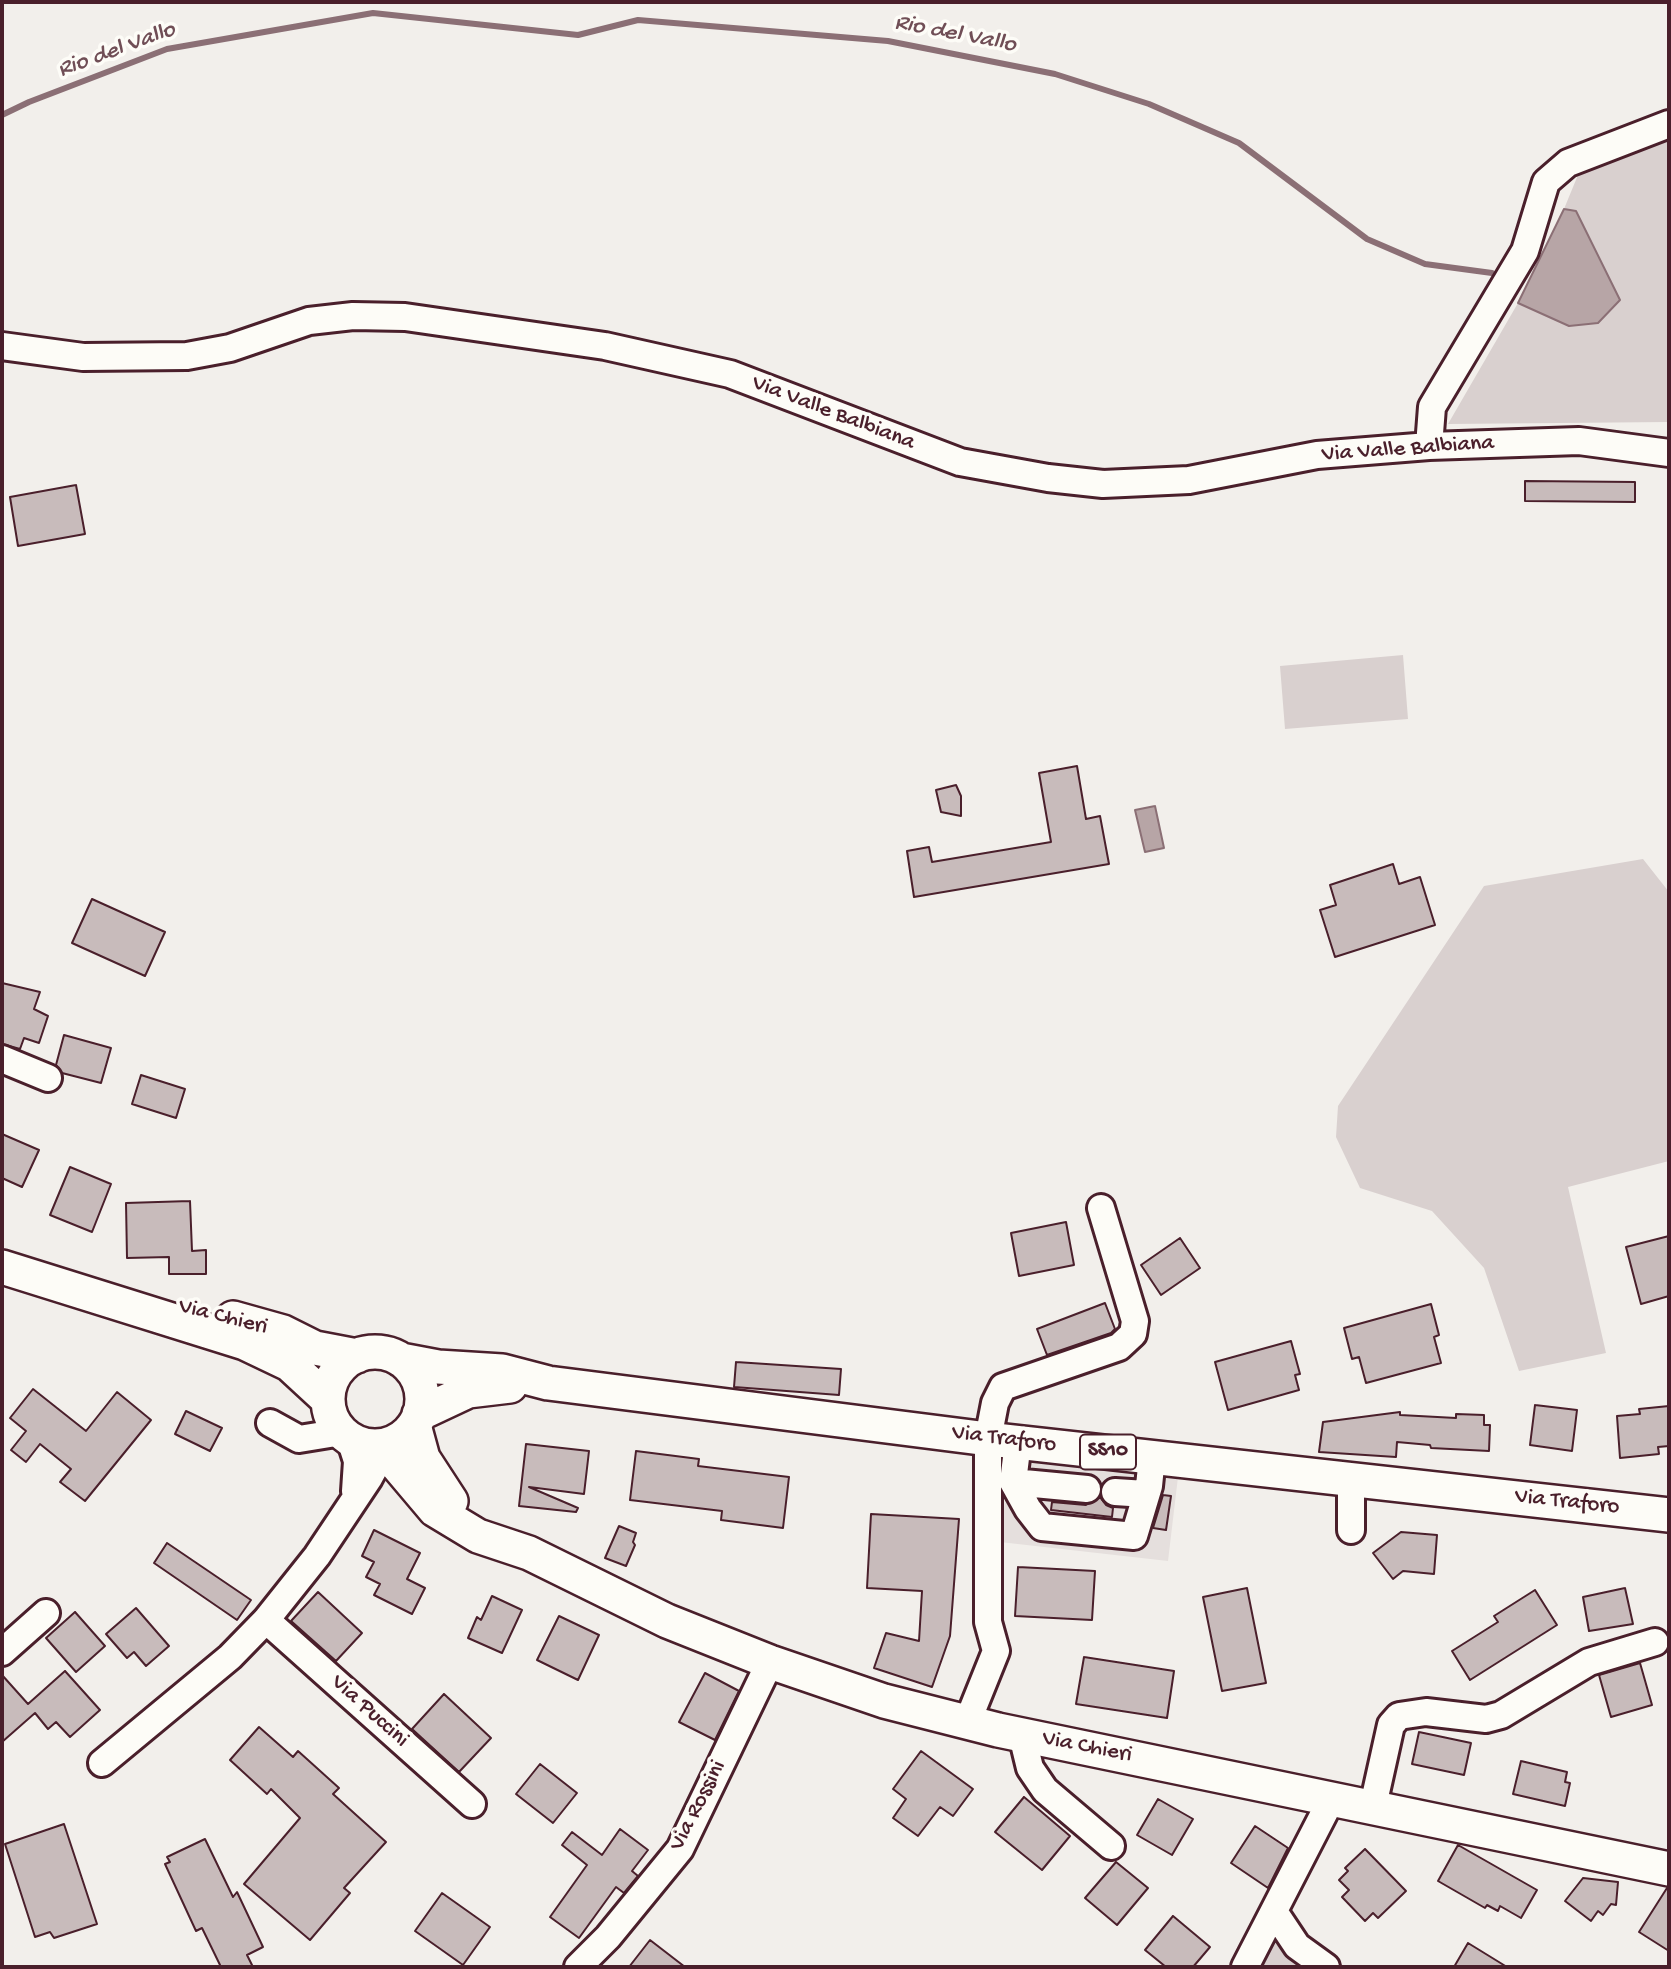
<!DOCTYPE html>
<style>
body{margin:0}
#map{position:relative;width:1671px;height:1969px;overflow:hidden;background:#f2efeb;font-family:"Gochi Hand",sans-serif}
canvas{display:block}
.frame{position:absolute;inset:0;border:4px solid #4a1f2b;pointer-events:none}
</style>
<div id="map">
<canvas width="1671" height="1969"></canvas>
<div class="frame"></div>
</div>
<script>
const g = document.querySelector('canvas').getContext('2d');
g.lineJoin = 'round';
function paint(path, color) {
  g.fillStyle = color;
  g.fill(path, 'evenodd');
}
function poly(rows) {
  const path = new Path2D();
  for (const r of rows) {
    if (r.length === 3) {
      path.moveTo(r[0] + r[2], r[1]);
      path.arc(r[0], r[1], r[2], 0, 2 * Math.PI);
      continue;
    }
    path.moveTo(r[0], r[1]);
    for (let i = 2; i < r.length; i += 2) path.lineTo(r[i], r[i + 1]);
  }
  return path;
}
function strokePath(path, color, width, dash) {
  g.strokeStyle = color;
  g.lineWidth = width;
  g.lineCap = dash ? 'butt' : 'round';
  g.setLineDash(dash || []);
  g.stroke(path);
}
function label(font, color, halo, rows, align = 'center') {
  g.font = font + ' "Gochi Hand",sans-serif';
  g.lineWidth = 7;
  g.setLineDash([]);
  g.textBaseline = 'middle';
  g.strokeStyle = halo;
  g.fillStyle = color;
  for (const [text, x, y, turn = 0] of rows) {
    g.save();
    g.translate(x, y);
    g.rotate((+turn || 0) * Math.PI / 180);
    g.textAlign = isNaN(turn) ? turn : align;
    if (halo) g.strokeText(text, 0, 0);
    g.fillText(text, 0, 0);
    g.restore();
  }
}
paint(poly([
 [1010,1458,1178,1477,1168,1561,1000,1542]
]), '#e5dfdd');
paint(poly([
 [1669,137,1669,422,1448,424,1518,303,1569,326,1576,211,1564,209,1580,170],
 [1403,655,1408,719,1285,729,1280,666],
 [1643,859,1669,892,1669,1161,1568,1187,1606,1353,1519,1371,1484,1268,1432,1211,1360,1188,1336,1137,1338,1106,1484,886],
 [1271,1940,1307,1967,1256,1967]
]), '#d9d0cf');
const water = poly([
 [1564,209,1576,211,1620,300,1598,323,1569,326,1518,303,1564,209],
 [1155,806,1164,848,1145,852,1135,810,1155,806]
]);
paint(water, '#b7a5a6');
strokePath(water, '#8b6f75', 2);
strokePath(poly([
 [2,115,29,102,167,49,373,13,578,35,638,20,888,41,1055,74,1149,104,1239,143,1367,239,1425,264,1492,273]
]), '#8b6f75', 6);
const building = poly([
 [1525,481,1635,482,1635,502,1525,501,1525,481],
 [76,485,85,534,18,546,10,497,76,485],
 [1077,766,1086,819,1100,816,1109,864,914,897,907,851,929,847,932,862,1051,842,1039,773,1077,766],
 [956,785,961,796,961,816,941,812,936,790,956,785],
 [1393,864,1399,884,1420,877,1435,925,1335,957,1320,910,1336,905,1330,885,1393,864],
 [92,899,165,932,145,976,72,943,92,899],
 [2,983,40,992,34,1009,48,1016,39,1043,24,1038,20,1049,2,1044,2,983],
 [64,1035,111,1048,101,1083,62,1073,56,1065,64,1035],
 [141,1075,185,1089,176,1118,132,1104,141,1075],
 [2,1134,39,1150,22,1187,2,1178,2,1134],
 [70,1167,111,1184,92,1232,50,1215,70,1167],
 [190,1201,192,1251,206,1250,206,1274,169,1274,169,1257,127,1258,126,1203,190,1201],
 [1066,1222,1074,1265,1019,1276,1011,1233,1066,1222],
 [1669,1236,1669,1296,1641,1304,1626,1247,1669,1236],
 [1180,1238,1200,1268,1161,1295,1141,1265,1180,1238],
 [1105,1303,1115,1329,1111,1333,1047,1355,1037,1329,1105,1303],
 [1431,1304,1439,1335,1434,1337,1441,1363,1366,1383,1359,1357,1352,1359,1344,1328,1431,1304],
 [1291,1341,1300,1374,1295,1375,1299,1390,1228,1410,1215,1362,1291,1341],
 [736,1362,841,1369,839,1395,734,1387,736,1362],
 [33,1389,86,1431,117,1392,151,1420,85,1501,60,1482,71,1469,40,1444,26,1462,11,1450,26,1431,10,1418,33,1389],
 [1535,1405,1577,1410,1572,1451,1530,1445,1535,1405],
 [1669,1406,1669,1446,1658,1447,1659,1454,1620,1458,1617,1416,1640,1414,1639,1409,1669,1406],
 [186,1411,222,1428,210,1451,175,1434,186,1411],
 [1400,1412,1400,1415,1456,1418,1456,1414,1484,1415,1484,1425,1490,1425,1489,1451,1431,1448,1430,1445,1397,1442,1396,1457,1319,1452,1323,1422,1400,1412],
 [526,1444,589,1451,584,1494,529,1487,578,1508,576,1512,519,1506,526,1444],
 [636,1451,699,1459,698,1466,789,1477,783,1528,721,1520,722,1511,630,1500,636,1451],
 [1163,1495,1171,1496,1166,1530,1153,1528,1163,1495],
 [1100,1497,1106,1505,1113,1508,1112,1517,1051,1510,1052,1502,1086,1505,1100,1497],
 [871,1514,959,1519,950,1636,932,1687,874,1668,886,1633,919,1641,922,1591,867,1588,871,1514],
 [619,1526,636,1533,633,1542,635,1545,626,1566,605,1558,619,1526],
 [374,1530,420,1553,407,1579,425,1588,412,1614,374,1595,380,1584,366,1577,374,1562,362,1556,374,1530],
 [1401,1532,1437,1535,1434,1574,1403,1571,1393,1579,1373,1553,1401,1532],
 [167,1543,251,1600,237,1620,154,1563,167,1543],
 [1018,1567,1095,1571,1092,1620,1015,1616,1018,1567],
 [1247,1588,1266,1683,1222,1691,1203,1597,1247,1588],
 [1625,1588,1633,1624,1589,1631,1583,1597,1625,1588],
 [1535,1590,1557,1625,1470,1680,1452,1651,1498,1622,1494,1616,1535,1590],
 [318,1592,362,1633,336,1661,291,1621,318,1592],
 [492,1596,522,1610,502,1653,468,1638,477,1617,481,1620,492,1596],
 [136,1608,169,1646,146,1666,134,1652,127,1658,106,1634,136,1608],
 [75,1612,105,1646,76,1672,46,1638,75,1612],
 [559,1616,599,1635,578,1680,537,1660,559,1616],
 [1084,1657,1174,1671,1167,1718,1076,1704,1084,1657],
 [1640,1663,1652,1705,1611,1717,1599,1675,1640,1663],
 [65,1671,100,1710,70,1737,56,1722,48,1729,35,1713,2,1742,2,1675,28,1704,65,1671],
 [705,1673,739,1691,715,1740,679,1722,705,1673],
 [444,1694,491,1738,459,1772,412,1729,444,1694],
 [259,1727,293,1757,298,1751,339,1788,333,1794,386,1842,344,1888,350,1893,310,1940,244,1884,300,1818,271,1789,267,1794,230,1760,259,1727],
 [1419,1732,1471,1743,1464,1775,1412,1764,1419,1732],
 [921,1751,973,1789,953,1816,940,1807,918,1836,893,1818,906,1799,893,1789,921,1751],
 [1521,1761,1567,1772,1565,1782,1570,1783,1565,1806,1513,1794,1521,1761],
 [540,1764,577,1793,553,1823,516,1794,540,1764],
 [1024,1797,1070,1836,1042,1870,995,1832,1024,1797],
 [1158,1799,1193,1819,1172,1855,1137,1835,1158,1799],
 [64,1824,97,1924,54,1938,50,1932,35,1937,5,1844,64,1824],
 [1255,1826,1288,1848,1268,1888,1231,1863,1255,1826],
 [620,1829,648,1850,632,1871,638,1876,624,1893,616,1887,579,1938,550,1917,587,1865,562,1845,572,1832,602,1855,620,1829],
 [205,1839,233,1897,237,1892,263,1947,247,1955,253,1967,221,1967,202,1928,196,1931,165,1864,170,1862,167,1857,205,1839],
 [1458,1845,1537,1890,1521,1918,1500,1906,1498,1911,1487,1905,1485,1908,1438,1881,1458,1845],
 [1365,1849,1406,1891,1378,1918,1373,1913,1365,1921,1342,1897,1349,1890,1339,1880,1348,1871,1345,1868,1365,1849],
 [1116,1862,1148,1888,1117,1925,1085,1898,1116,1862],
 [1583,1878,1618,1882,1616,1905,1611,1904,1603,1915,1598,1911,1591,1921,1565,1901,1583,1878],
 [1667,1888,1669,1888,1669,1951,1639,1932,1667,1888],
 [442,1893,490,1927,463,1965,415,1931,442,1893],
 [1173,1916,1210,1947,1193,1967,1166,1967,1145,1950,1173,1916],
 [650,1940,685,1967,629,1967,650,1940],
 [1468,1943,1507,1967,1454,1967,1468,1943]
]);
paint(building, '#c8bbbb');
strokePath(building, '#4a1f2b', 2);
const minor = poly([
 [2,346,83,357,187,356,230,348,309,321,353,316,405,317,605,346,730,374,960,462,1048,478,1103,484,1189,480,1317,455,1429,446,1579,441,1669,453],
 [1429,446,1432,407,1525,251,1546,182,1568,163,1669,124],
 [2,1059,48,1078],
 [270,1423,299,1439,342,1432],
 [350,1439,357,1461,355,1491],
 [1018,1442,1013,1482,1028,1509,1042,1527,1134,1536,1149,1486,1152,1457],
 [1351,1479,1351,1530],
 [1013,1482,1087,1489],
 [1115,1492,1146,1494],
 [266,1620,472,1804],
 [2,1652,46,1613],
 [967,1723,996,1651,988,1622,988,1439,995,1403,1003,1387,1119,1347,1133,1334,1135,1321,1101,1208],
 [1022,1735,1030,1768,1045,1790,1111,1846],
 [102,1763,230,1657,266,1620,317,1556,369,1478,376,1465,373,1446],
 [1373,1806,1391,1725,1399,1716,1426,1712,1486,1719,1501,1715,1589,1662,1655,1642],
 [1275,1913,1297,1946,1326,1967],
 [578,1967,608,1937,680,1849,770,1662],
 [1245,1967,1332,1798]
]);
const major = poly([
 [2,1267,245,1343,289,1364,328,1400],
 [233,1318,283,1332,315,1348,357,1356],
 [375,1399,47],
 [401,1360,438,1367,502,1371,548,1383,988,1439,1669,1515],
 [419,1414,468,1391,510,1386],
 [414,1425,423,1458,451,1501],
 [373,1446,397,1465,435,1510,478,1536,529,1553,667,1621,770,1662,884,1701,998,1730,1669,1869]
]);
strokePath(minor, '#4a1f2b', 32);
strokePath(major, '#4a1f2b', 38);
strokePath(minor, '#fdfcf7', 26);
strokePath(major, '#fdfcf7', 33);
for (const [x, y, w] of [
 [1108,1452,56]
]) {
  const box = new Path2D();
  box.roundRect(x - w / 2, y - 17.5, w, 35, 5);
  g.fillStyle = '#fdfcf7';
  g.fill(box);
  strokePath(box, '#4a1f2b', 2);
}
label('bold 21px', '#4a1f2b', null, [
 ["SS10",1108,1452]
]);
label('23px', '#4a1f2b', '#fdfcf7', [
 ["Via Valle Balbiana",833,414,21],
 ["Via Valle Balbiana",1408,450,-4],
 ["Via Chieri",223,1318,14],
 ["Via Traforo",1004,1440,7],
 ["Via Traforo",1567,1503,6],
 ["Via Puccini",369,1712,42],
 ["Via Chieri",1087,1748,11],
 ["Via Rossini",699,1806,-63]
]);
label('italic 24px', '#704e56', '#fdfcf7', [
 ["Rio del Vallo",955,35,11],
 ["Rio del Vallo",117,51,-20]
]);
</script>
